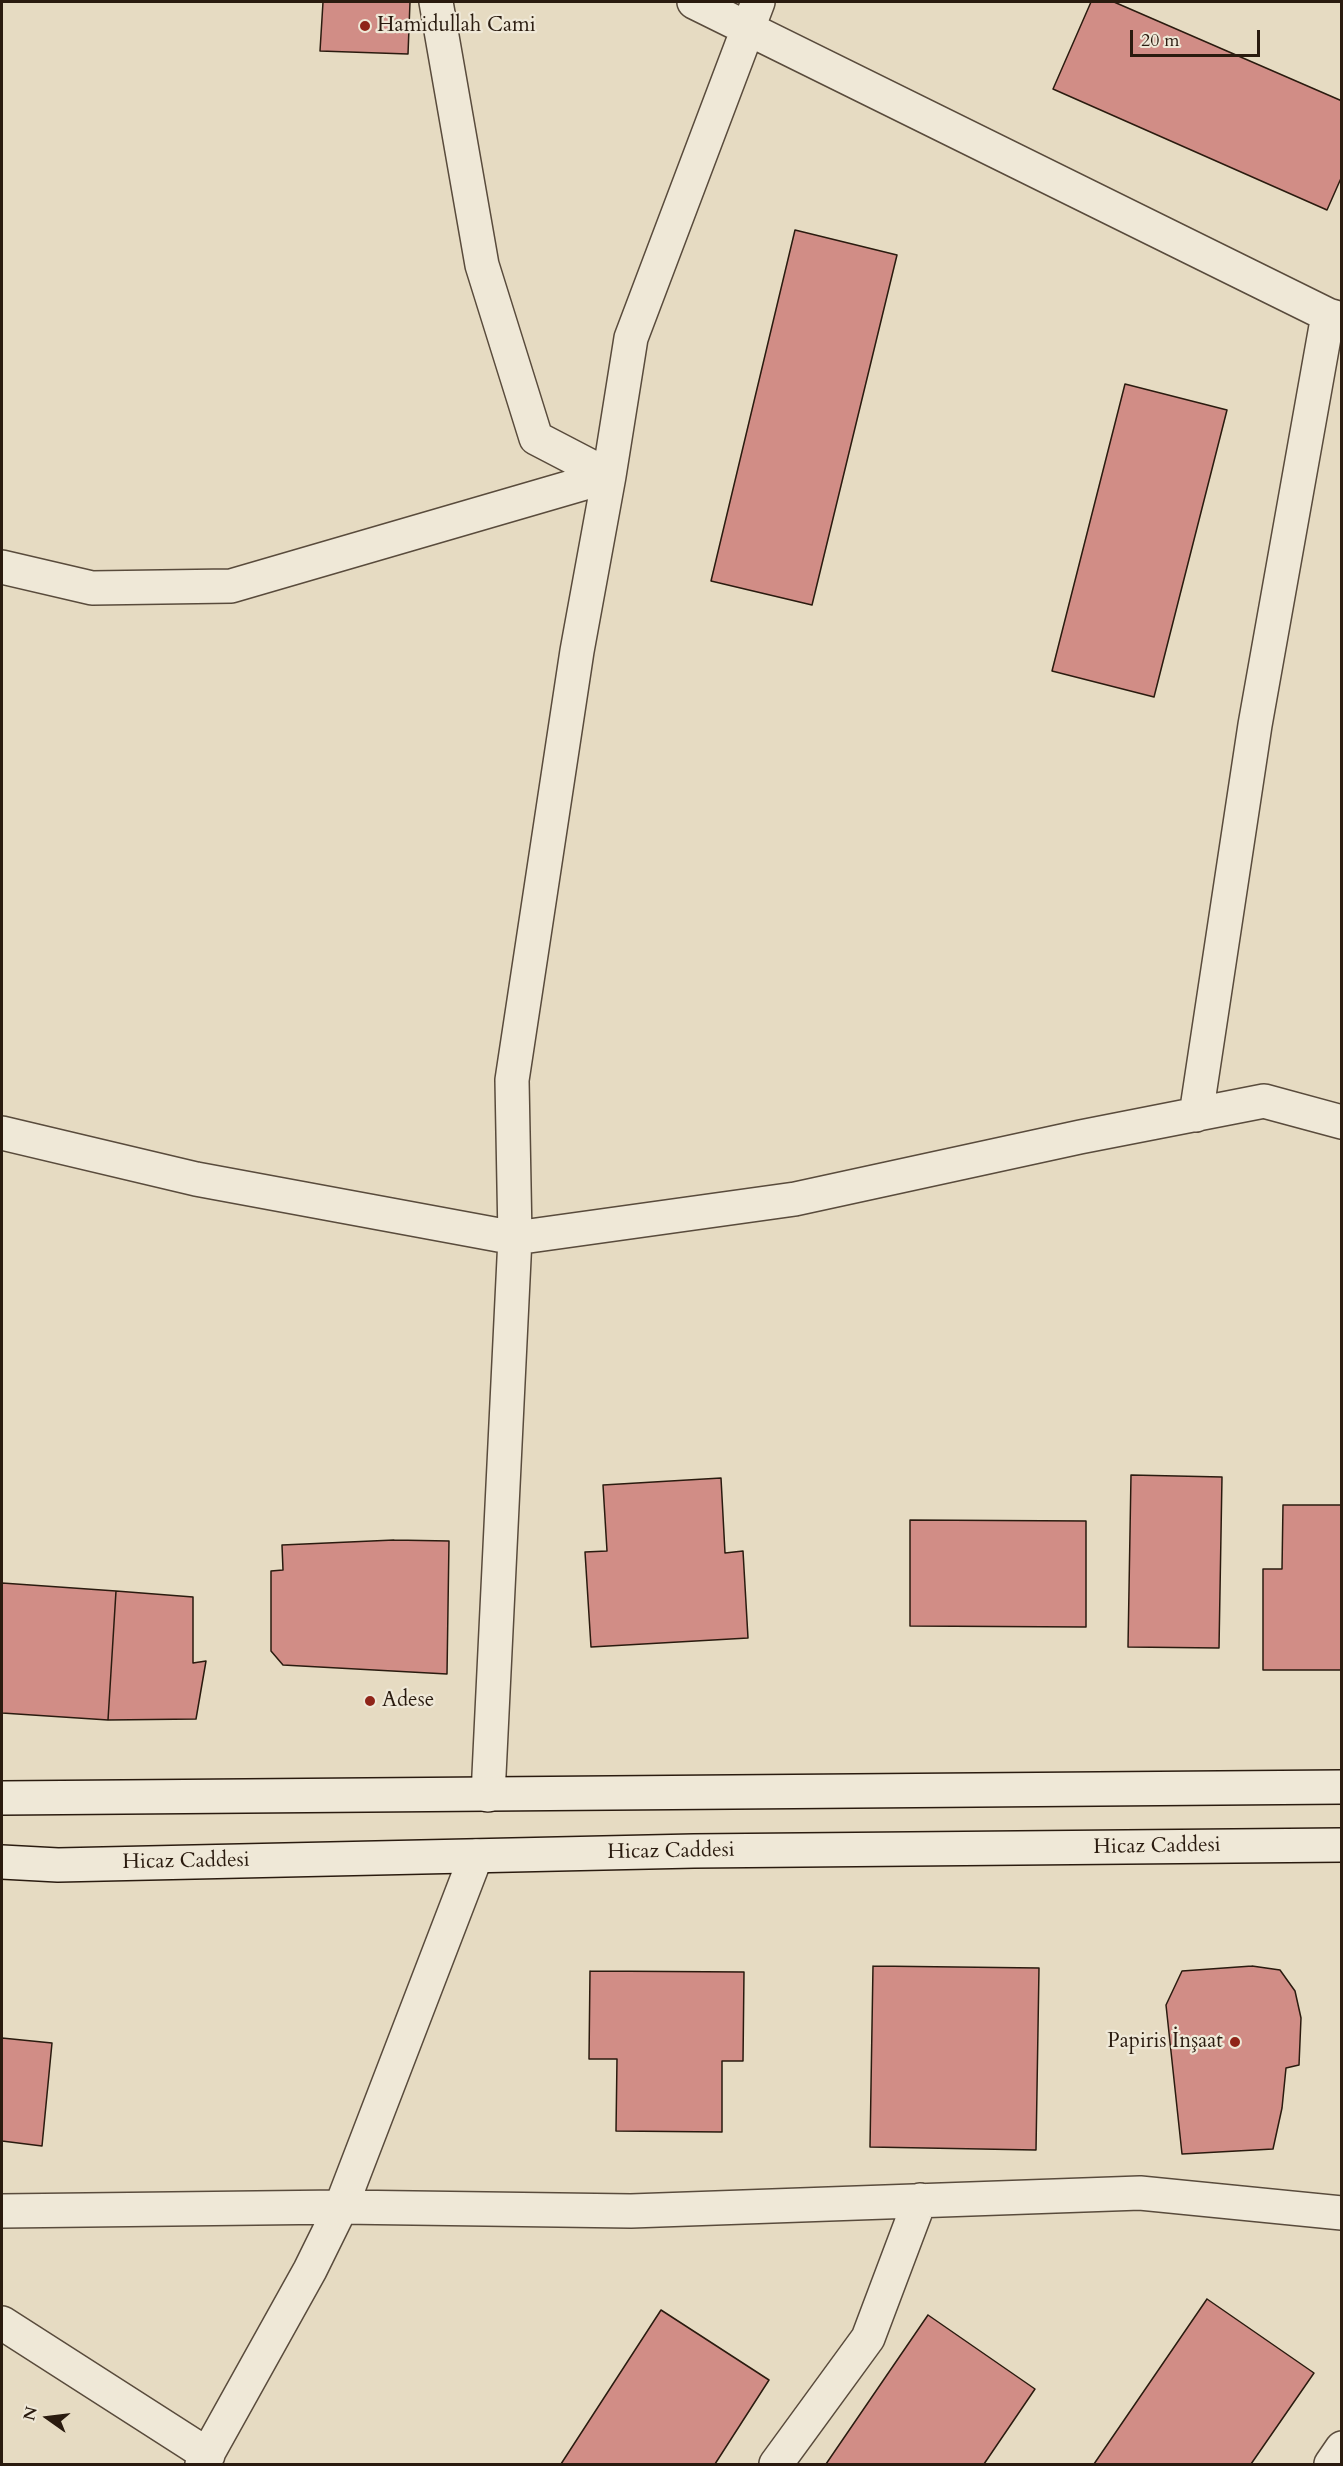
<!DOCTYPE html>
<meta charset="utf-8">
<style>
body{margin:0}
#map{position:relative;width:1343px;height:2466px;overflow:hidden;background:#e6dbc2;font-family:Cardo,serif}
canvas{display:block}
.frame{position:absolute;inset:0;border:3px solid #2a1b0f;pointer-events:none}
.north{position:absolute;left:18px;top:2388px;width:60px;height:60px;-webkit-text-stroke:4px #efe8d7;paint-order:stroke;rotate:284deg;font-size:16px;font-weight:700;line-height:24px;text-align:center;color:#2a1b0f}
.north::after{content:'';display:block;margin:auto;width:21px;height:27px;background:#2a1b0f;clip-path:polygon(50% 0,100% 100%,50% 72%,0 100%)}
.scale{position:absolute;left:1130px;top:30px;width:130px;height:27px;box-sizing:border-box;border:3px solid #2a1b0f;border-top:0;padding-left:8px;font-size:18px;line-height:21px;white-space:nowrap;color:#2a1b0f;-webkit-text-stroke:4px #efe8d7;paint-order:stroke}
</style>
<div id="map">
<canvas width="1343" height="2466"></canvas>
<div class="frame"></div>
<div class="north">N</div>
<div class="scale">20 m</div>
</div>
<script>
const g = document.querySelector('canvas').getContext('2d');
g.lineJoin = 'round';
function paint(path, color) {
  g.fillStyle = color;
  g.fill(path, 'evenodd');
}
function poly(rows) {
  const path = new Path2D();
  for (const r of rows) {
    path.moveTo(r[0], r[1]);
    for (let i = 2; i < r.length; i += 2) path.lineTo(r[i], r[i + 1]);
  }
  return path;
}
function strokePath(path, color, width, dash) {
  g.strokeStyle = color;
  g.lineWidth = width;
  g.lineCap = dash ? 'butt' : 'round';
  g.setLineDash(dash || []);
  g.stroke(path);
}
function label(font, color, halo, rows, align = 'center') {
  g.font = font + ' Cardo,serif';
  g.lineWidth = 4.5;
  g.setLineDash([]);
  g.textBaseline = 'middle';
  g.strokeStyle = halo;
  g.fillStyle = color;
  for (const [text, x, y, turn = 0] of rows) {
    g.save();
    g.translate(x, y);
    g.rotate((+turn || 0) * Math.PI / 180);
    g.textAlign = isNaN(turn) ? turn : align;
    if (halo) g.strokeText(text, 0, 0);
    g.fillText(text, 0, 0);
    g.restore();
  }
}
const building = poly([
 [323,2,410,2,408,54,320,51,323,2],
 [1091,2,1114,2,1342,101,1342,176,1327,210,1053,89,1091,2],
 [795,230,897,255,812,605,711,581,795,230],
 [1125,384,1227,410,1154,697,1052,671,1125,384],
 [1131,1475,1222,1477,1219,1648,1128,1647,1131,1475],
 [721,1478,725,1553,743,1551,748,1638,591,1647,585,1552,607,1551,603,1485,721,1478],
 [1283,1505,1342,1505,1342,1670,1263,1670,1263,1569,1282,1569,1283,1505],
 [910,1520,1086,1521,1086,1627,910,1626,910,1520],
 [394,1540,449,1541,447,1674,283,1665,271,1651,271,1571,283,1570,282,1545,394,1540],
 [2,1583,116,1591,108,1720,2,1713,2,1583],
 [116,1591,193,1597,193,1663,206,1661,196,1719,108,1720,116,1591],
 [873,1966,1039,1968,1036,2150,870,2147,873,1966],
 [1252,1966,1280,1970,1295,1991,1301,2018,1299,2065,1286,2068,1282,2108,1273,2149,1182,2154,1166,2005,1182,1971,1252,1966],
 [590,1971,744,1972,743,2061,722,2061,722,2132,616,2131,617,2059,589,2059,590,1971],
 [2,2038,52,2043,42,2146,2,2141,2,2038],
 [1207,2299,1314,2373,1251,2464,1094,2464,1207,2299],
 [661,2310,769,2380,715,2464,561,2464,661,2310],
 [928,2315,1035,2389,984,2464,826,2464,928,2315]
]);
paint(building, '#d18d86');
strokePath(building, '#2a1b0f', 1.5);
const minor = poly([
 [436,2,482,265,536,438,609,476],
 [694,2,1328,315,1342,319],
 [2,567,92,588,231,586,609,476],
 [1196,1115,1255,725,1328,315],
 [2,1133,196,1179,515,1238,795,1199,1080,1137,1264,1101,1342,1122],
 [488,1795,515,1238,512,1080,577,651,609,476,631,338,758,2],
 [2,2211,341,2207,631,2211,1140,2193,1342,2213],
 [2,2323,208,2455],
 [202,2464,310,2270,341,2207,476,1856],
 [776,2464,868,2338,920,2200],
 [1331,2464,1342,2448]
]);
const secondary = poly([
 [2,1798,1342,1787],
 [2,1862,58,1865,694,1851,1342,1845]
]);
strokePath(minor, '#594b3c', 36);
strokePath(secondary, '#2a1b0f', 36);
strokePath(minor, '#efe8d7', 33);
strokePath(secondary, '#efe8d7', 33);
for (const [x, y, r, color] of [
 [365,26,6,"#8f2418"],
 [370,1701,6,"#8f2418"],
 [1235,2042,6,"#8f2418"]
]) {
  const dot = new Path2D();
  dot.arc(x, y, r, 0, 2 * Math.PI);
  g.fillStyle = color;
  g.fill(dot);
  strokePath(dot, '#efe8d7', 2);
}
label('21px', '#2a1b0f', '#efe8d7', [
 ["Hamidullah Cami",377,26],
 ["Adese",382,1701],
 ["Papiris İnşaat",1223,2042,"right"]
], 'left');
label('21px', '#2a1b0f', '#efe8d7', [
 ["Hicaz Caddesi",1157,1847,-1],
 ["Hicaz Caddesi",671,1852,-1],
 ["Hicaz Caddesi",186,1862,-1]
]);
</script>
